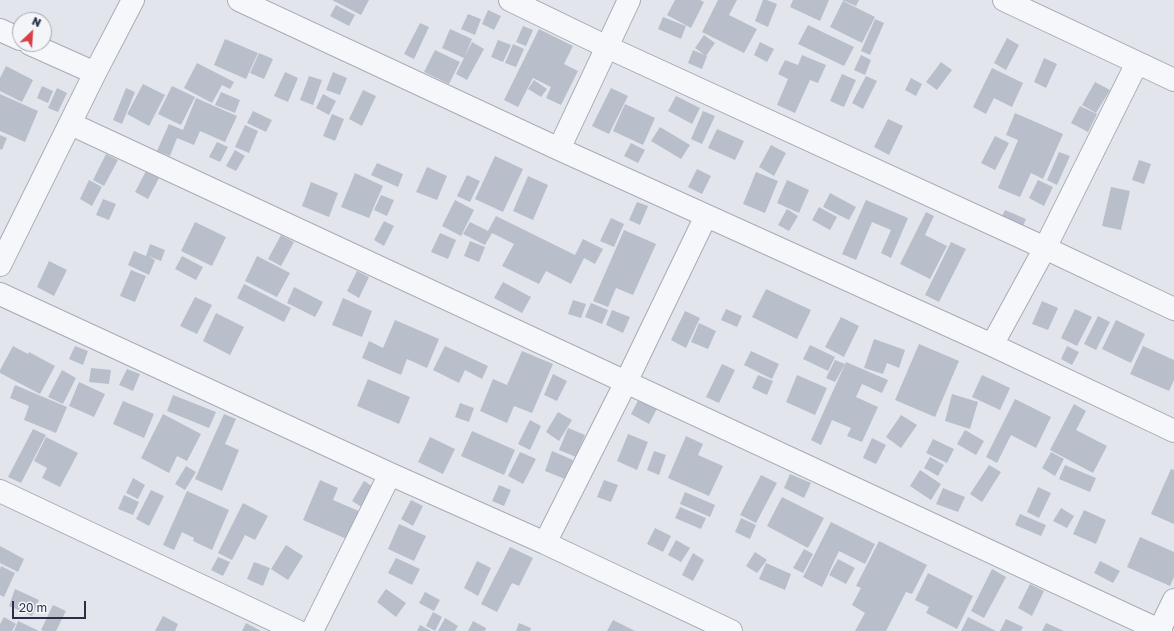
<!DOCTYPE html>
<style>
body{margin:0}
#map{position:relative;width:1174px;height:631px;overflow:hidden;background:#e3e5ec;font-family:"Golos Text",sans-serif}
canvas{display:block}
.north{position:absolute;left:12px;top:12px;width:40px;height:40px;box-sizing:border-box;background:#f3f5f9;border:1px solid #a2a6b1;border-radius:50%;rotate:25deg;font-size:11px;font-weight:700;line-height:16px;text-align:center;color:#293046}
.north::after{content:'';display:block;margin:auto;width:14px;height:18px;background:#db3d44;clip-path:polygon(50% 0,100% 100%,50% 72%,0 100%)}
.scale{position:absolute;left:12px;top:601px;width:74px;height:18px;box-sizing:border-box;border:2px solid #293046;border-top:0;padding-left:5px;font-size:12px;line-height:14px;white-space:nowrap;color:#293046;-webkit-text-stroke:3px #f3f5f9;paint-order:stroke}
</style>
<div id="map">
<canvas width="1174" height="631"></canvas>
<div class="north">N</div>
<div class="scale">20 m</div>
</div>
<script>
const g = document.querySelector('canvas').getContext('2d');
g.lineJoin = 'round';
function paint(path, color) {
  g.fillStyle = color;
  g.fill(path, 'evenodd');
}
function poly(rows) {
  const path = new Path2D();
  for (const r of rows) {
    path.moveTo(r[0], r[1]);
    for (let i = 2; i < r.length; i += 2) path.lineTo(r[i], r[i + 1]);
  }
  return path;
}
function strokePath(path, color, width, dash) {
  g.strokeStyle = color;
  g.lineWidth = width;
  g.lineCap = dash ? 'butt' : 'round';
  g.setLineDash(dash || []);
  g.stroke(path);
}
paint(poly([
 [332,0,369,0,361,15],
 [675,0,700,0,704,2,691,28,667,15],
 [718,0,737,0,729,15,757,29,744,53,702,32],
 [763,0,767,0,777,4,768,27,755,21],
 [793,0,829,0,820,21,790,7],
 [842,0,859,0,856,6],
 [843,1,875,17,862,43,830,27],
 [336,5,355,15,349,26,330,16],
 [488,10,501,16,494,30,482,24],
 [468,14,481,19,475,35,461,29],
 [663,17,686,26,681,39,658,29],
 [875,19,884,23,870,55,861,51],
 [420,23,429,27,414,59,404,54],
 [808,25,854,47,844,66,798,44],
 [523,26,533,30,526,46,516,42],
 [450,29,472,39,464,58,442,48],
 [539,29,573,46,564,64,578,71,561,105,546,98,551,87,533,78,518,107,504,100],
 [704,35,715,43,706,56,695,48],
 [1007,38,1019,45,1006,70,994,63],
 [225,39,258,53,246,79,214,65],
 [498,40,511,45,503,62,491,57],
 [472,42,484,49,467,80,456,74],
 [760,42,774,49,767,62,754,55],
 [513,44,524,49,516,67,505,63],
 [435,50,460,62,449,84,424,72],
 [693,50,707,56,702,69,688,63],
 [259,53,273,59,264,79,250,73],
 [802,55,826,65,818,83,810,80,795,113,777,105,788,79,778,74,785,60,798,65],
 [861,55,871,60,865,75,854,70],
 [1044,58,1057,64,1046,88,1034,82],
 [941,62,952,70,937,90,926,82],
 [197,63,234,82,230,89,222,85,212,103,184,88],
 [6,66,33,80,22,102,0,91,0,78],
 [992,68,1023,83,1012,107,994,98,986,114,973,107],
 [285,72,298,78,288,102,274,96],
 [333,72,347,78,340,95,326,90],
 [842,74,856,80,844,107,830,101],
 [309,76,322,80,313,105,300,100],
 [866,76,877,81,863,109,852,103],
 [911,78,922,84,916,96,905,90],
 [534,80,547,89,541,97,528,89],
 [1095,82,1110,90,1096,113,1082,105],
 [143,84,165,95,149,126,127,114],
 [42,86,53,91,48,103,37,98],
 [172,86,195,97,181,125,158,114],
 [57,88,67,93,58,112,48,108],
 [126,88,135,92,122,124,113,120],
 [611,88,628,96,609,134,592,126],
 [363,90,376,96,362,126,349,119],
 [221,92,240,100,235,113,215,105],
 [0,94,38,111,25,142,0,131],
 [323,94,336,101,329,115,316,108],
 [676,96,700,108,692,124,668,111],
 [196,98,237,116,225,142,200,131,194,145,177,138,170,156,157,151,169,124,183,130],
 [625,104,655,118,643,145,613,131],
 [1080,106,1097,114,1088,132,1071,123],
 [253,111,272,120,266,132,247,123],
 [703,111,715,116,702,144,691,139],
 [1015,113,1063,134,1043,179,1031,173,1020,197,998,188,1018,140,1006,135],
 [332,114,344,119,335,141,323,136],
 [888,119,903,126,889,155,874,147],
 [245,125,258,131,249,153,235,147],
 [660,127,690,145,681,159,651,141],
 [717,129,744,141,735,160,708,148],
 [0,135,7,138,2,150,0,149],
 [995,136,1009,143,995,170,981,163],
 [217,142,228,147,220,162,209,157],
 [631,143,645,150,638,163,624,156],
 [771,145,786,153,774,176,759,167],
 [235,150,245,156,236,171,226,166],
 [1059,152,1070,156,1057,185,1047,180],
 [106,154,118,160,104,186,93,180],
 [495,156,523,169,503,212,475,199],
 [1139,160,1151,164,1144,184,1132,180],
 [377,163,403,174,398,187,371,175],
 [427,167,447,176,437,200,416,192],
 [697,169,711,176,702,194,688,187],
 [146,171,159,178,148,199,135,192],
 [756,172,778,181,765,213,743,204],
 [355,173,383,186,369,218,341,207],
 [467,175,480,181,470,202,457,196],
 [528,176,548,185,533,220,513,211],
 [89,180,102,187,92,206,80,199],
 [787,180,809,190,799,213,777,203],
 [1038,180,1053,187,1044,206,1029,198],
 [311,182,338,193,329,217,302,206],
 [1111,187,1130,191,1121,230,1102,226],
 [830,193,856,207,849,220,823,207],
 [381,195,394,200,387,216,374,210],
 [103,199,116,204,109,220,96,215],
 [455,200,474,210,461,236,442,226],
 [866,200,908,218,891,258,881,253,891,230,872,222,856,260,842,254],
 [637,202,648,206,640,225,629,220],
 [819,207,837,217,830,230,812,220],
 [787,209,798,216,789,231,778,225],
 [1005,210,1026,219,1022,228,1001,218],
 [926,212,934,216,925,235,947,246,930,279,900,264],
 [496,216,575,255,583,239,603,249,595,264,584,258,571,284,546,271,539,284,502,266,514,244,488,231],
 [611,218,624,224,614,247,600,241],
 [384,221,394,226,384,246,374,240],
 [195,222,226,237,212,266,181,251],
 [470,222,492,233,485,245,463,234],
 [624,230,656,244,633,295,616,288,608,307,593,301],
 [440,233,456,240,448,259,431,252],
 [281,235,294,242,281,266,268,259],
 [470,241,485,247,479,262,464,256],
 [951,242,966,249,939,302,925,295],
 [150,244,165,250,161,261,148,256,155,260,149,275,128,265,134,251,146,256],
 [182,256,203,267,196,280,175,269],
 [257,256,290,273,277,297,245,281],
 [49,261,67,270,54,296,37,287],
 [131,270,146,276,135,302,120,296],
 [357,271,369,277,359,298,347,291],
 [503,282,531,297,522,313,494,298],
 [244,284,291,308,284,322,237,298],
 [294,287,323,302,315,317,287,303],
 [766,289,811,310,797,339,752,317],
 [195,297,212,305,197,334,180,326],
 [343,298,372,311,362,337,332,325],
 [573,300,586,304,581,318,568,314],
 [1042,301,1058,308,1048,330,1032,324],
 [591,303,608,310,602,324,585,317],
 [726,309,742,316,737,327,721,320],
 [1075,309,1092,317,1077,346,1061,338],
 [612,310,630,317,623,333,606,325],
 [685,311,700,318,686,348,671,340],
 [216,313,244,327,230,355,203,341],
 [1098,316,1110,322,1096,350,1084,344],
 [841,317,859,326,844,357,825,347],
 [395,320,439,339,427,368,407,359,401,375,362,358,369,341,383,348],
 [1116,320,1145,334,1131,363,1102,349],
 [699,323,716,331,708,349,691,342],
 [874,339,905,350,899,368,887,363,883,374,864,368],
 [919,344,959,361,935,417,895,400],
 [810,345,835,357,828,371,803,359],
 [13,346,28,354,29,352,55,366,40,394,0,373,0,370],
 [75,346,88,351,83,365,69,359],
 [445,346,488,366,482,379,465,370,459,383,433,370],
 [1067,346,1079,352,1072,365,1061,359],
 [1143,346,1174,360,1174,380,1169,391,1130,374],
 [522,351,553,364,532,413,514,406,507,423,480,411,493,379,507,385],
 [751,351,779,364,772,379,744,365],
 [835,360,845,364,835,382,826,378],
 [846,362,888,380,882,393,862,384,856,397,878,407,862,442,847,436,851,428,832,420,821,445,811,440],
 [722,364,735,370,719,403,706,397],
 [91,368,111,370,109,384,89,382],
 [127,369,140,374,133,391,119,385],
 [62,370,76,378,63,404,48,397],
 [553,374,567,381,557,401,544,395],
 [758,375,773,381,767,395,752,388],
 [797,375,827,388,815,415,786,402],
 [982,375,1010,388,1000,410,972,397],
 [368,379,410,397,399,424,357,406],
 [79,382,105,394,94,417,69,406],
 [15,385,67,407,56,433,24,420,29,406,10,398],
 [642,393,660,403,649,424,631,414],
 [952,394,978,402,970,429,945,421],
 [173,395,216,412,209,428,167,411],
 [1015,399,1051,417,1036,448,1011,435,997,463,986,457],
 [123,401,154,414,144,438,113,424],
 [460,403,474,408,469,422,455,417],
 [1074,404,1086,411,1076,430,1107,446,1093,473,1050,450],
 [558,412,572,420,559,441,546,432],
 [163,414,201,434,187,461,177,456,169,473,141,458],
 [224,414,236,419,225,444,239,450,222,491,195,479],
 [901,415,917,425,901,448,886,437],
 [530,420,541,426,530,450,518,444],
 [568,428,585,435,576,457,559,450],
 [33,429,46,435,21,483,8,477],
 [965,430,984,441,976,455,957,444],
 [472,431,515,450,504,475,461,456],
 [628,434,648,442,637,470,617,461],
 [686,436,703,444,698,455,723,466,709,496,668,478],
 [46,437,78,453,60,487,42,478,47,468,34,461],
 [430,437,455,449,443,474,418,462],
 [872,438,886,445,876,464,863,458],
 [933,439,954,449,947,463,926,453],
 [552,451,573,460,565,479,545,471],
 [654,451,666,455,659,475,647,470],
 [520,452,536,459,523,484,508,476],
 [1051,452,1064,459,1055,476,1042,468],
 [930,457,944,465,938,476,924,468],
 [989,465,1001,472,982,502,970,494],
 [1065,465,1096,478,1090,492,1059,479],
 [186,466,196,472,185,490,175,484],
 [1171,469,1174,470,1174,524,1151,514],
 [920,470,941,484,931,500,910,486],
 [790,474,811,483,804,498,784,488],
 [761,475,777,483,756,523,740,515],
 [133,478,145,485,138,499,126,493],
 [320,480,338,488,333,500,361,512,349,540,303,520],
 [604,480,618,485,611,502,597,497],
 [364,481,375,488,363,508,352,501],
 [499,485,511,490,504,506,492,501],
 [1038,487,1051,493,1039,518,1027,512],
 [943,488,965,497,958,512,936,504],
 [151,490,164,496,149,526,136,519],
 [187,491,229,510,212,550,193,541,194,538,182,532,174,550,163,545],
 [685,492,715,505,710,517,680,504],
 [124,495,139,502,133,515,118,509],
 [782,497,824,518,808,548,767,526],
 [411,500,423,506,413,526,401,519],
 [243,503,268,516,255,540,245,535,232,560,218,553],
 [680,507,706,518,701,529,675,518],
 [1061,508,1074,516,1067,528,1053,521],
 [1084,510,1106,520,1096,544,1073,534],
 [1020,514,1046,525,1041,536,1015,525],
 [741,518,756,525,750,539,735,532],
 [831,522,875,544,865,564,839,551,822,587,803,577],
 [399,524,426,536,414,561,388,549],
 [655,528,671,536,663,552,647,544],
 [1140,537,1174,552,1174,577,1170,586,1127,567],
 [676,540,690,548,681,562,668,555],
 [879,541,927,565,912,594,906,592,886,631,855,631,865,613,852,605,861,588,856,586],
 [286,545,303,556,288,580,271,569],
 [0,546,24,559,18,572,0,563],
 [510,547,533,558,519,586,512,583,497,612,481,604],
 [804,549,813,554,803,573,793,568],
 [755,552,767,560,757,573,746,566],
 [693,553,704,560,693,581,682,575],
 [218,557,230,562,223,576,211,570],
 [396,558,420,569,412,585,388,573],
 [838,559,855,568,846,584,829,575],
 [477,561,491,568,478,596,464,588],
 [1100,561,1120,571,1113,583,1094,573],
 [254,562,270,568,263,586,247,579],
 [766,563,791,574,785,590,759,579],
 [1,566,15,573,4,597,0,595,0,569],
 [992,569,1006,577,984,618,971,611],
 [928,573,973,596,957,629,926,613,929,607,915,600],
 [1030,584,1044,591,1032,616,1018,608],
 [15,589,39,600,32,616,9,606],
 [386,589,406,603,396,617,377,602],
 [425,592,440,600,434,611,419,603],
 [53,605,66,611,56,631,44,631,41,630],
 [433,612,442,617,435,631,426,626],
 [163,616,178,624,175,631,155,631],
 [4,617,16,624,12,631,0,631,0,624],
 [968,617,996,631,961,631],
 [445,618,458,626,455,631,438,631],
 [1006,619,1023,627,1021,631,1000,631],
 [613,620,635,631,607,631],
 [18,621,39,631,14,631],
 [473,621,486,628,485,631,468,631],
 [246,623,261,631,242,631],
 [519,623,531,628,530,631,516,631],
 [1046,623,1064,631,1042,631],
 [420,625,431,631,417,631]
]), '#b9becb');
const minor = poly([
 [239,0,559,149,992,345,1174,431],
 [510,0,607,47,1045,248,1174,309],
 [1004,0,1174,80],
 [0,30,20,39],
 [30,44,95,73],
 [71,124,1161,631],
 [559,149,629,0],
 [0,265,95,73,133,0],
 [0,294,390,474,545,543,731,631],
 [992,345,1045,248,1137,63],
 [0,491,297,631],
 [545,543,626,382,706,216],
 [312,631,390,474],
 [1159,631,1174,600]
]);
strokePath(minor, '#a7abb7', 24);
strokePath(minor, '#f6f7fa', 22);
</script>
